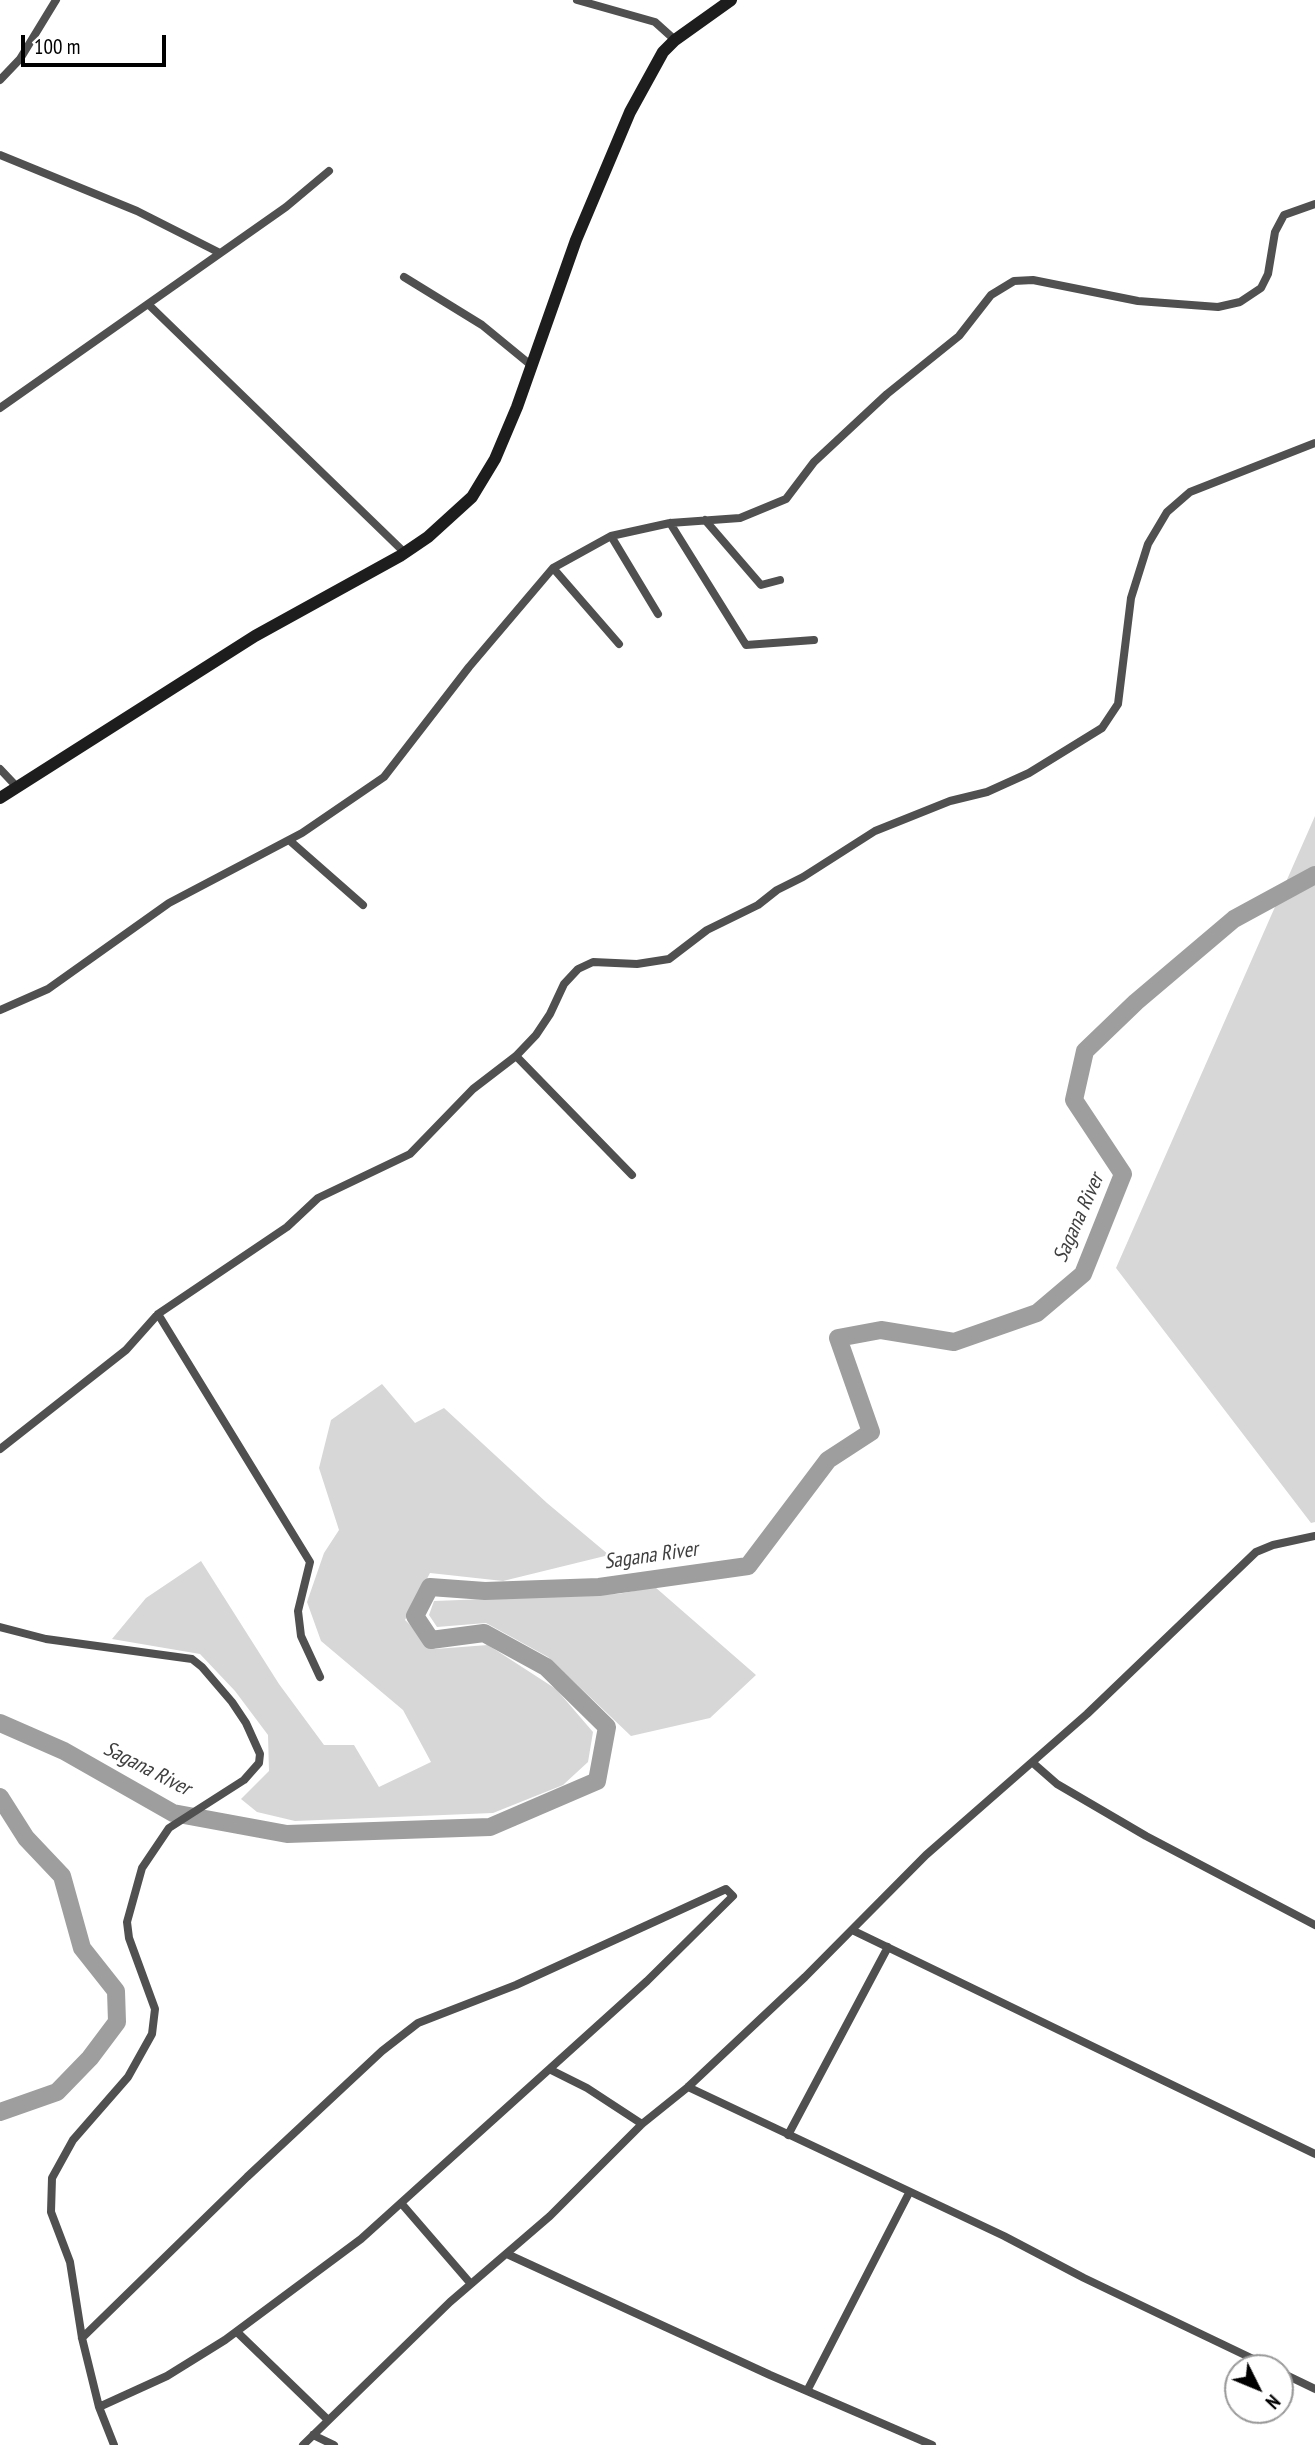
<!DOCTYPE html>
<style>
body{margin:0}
#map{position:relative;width:1315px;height:2445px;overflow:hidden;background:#fff;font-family:"PT Sans Narrow",sans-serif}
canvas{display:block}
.north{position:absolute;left:1224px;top:2354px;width:70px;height:70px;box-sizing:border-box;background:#fff;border:2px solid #999;border-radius:50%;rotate:133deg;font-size:19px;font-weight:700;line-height:28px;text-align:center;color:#000}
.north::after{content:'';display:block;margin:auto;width:24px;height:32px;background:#000;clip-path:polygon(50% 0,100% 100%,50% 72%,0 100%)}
.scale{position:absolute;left:21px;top:35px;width:145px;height:32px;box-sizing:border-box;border:4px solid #000;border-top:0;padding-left:9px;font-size:21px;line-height:24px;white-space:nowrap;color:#000;-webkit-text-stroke:5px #fff;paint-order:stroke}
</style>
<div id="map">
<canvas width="1315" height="2445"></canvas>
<div class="north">N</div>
<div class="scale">100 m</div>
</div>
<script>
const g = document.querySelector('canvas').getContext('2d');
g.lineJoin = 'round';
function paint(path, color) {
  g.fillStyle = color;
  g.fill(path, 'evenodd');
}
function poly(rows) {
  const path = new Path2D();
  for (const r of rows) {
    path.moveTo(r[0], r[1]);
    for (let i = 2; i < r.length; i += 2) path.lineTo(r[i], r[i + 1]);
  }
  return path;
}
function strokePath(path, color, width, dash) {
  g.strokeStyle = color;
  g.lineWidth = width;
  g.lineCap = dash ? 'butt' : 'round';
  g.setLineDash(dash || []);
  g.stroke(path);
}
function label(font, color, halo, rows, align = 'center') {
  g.font = font + ' "PT Sans Narrow",sans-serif';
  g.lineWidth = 5;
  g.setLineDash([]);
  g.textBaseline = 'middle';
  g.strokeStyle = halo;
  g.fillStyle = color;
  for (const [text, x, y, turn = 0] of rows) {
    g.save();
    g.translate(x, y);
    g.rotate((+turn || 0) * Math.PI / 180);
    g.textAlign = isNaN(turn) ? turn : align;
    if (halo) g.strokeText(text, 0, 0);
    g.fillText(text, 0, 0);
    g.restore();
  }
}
paint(poly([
 [1315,816,1315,1522,1311,1523,1116,1268],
 [382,1384,415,1423,444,1408,547,1503,609,1555,503,1581,430,1573,405,1620,435,1649,488,1645,556,1689,593,1732,588,1762,563,1785,493,1813,295,1821,257,1812,241,1799,269,1771,268,1735,235,1691,200,1654,112,1639,146,1598,201,1561,279,1684,324,1745,354,1745,379,1787,431,1762,403,1710,321,1641,307,1602,324,1553,339,1530,319,1468,331,1420],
 [655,1587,756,1675,710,1718,631,1736,548,1657,486,1623,437,1627,429,1615,434,1601,618,1594]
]), '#d7d7d7');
strokePath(poly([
 [0,1723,64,1751,173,1813,287,1834,490,1827,597,1781,607,1727,546,1667,484,1633,431,1640,415,1616,430,1587,485,1591,599,1587,748,1566,828,1460,871,1432,838,1338,881,1330,954,1342,1037,1313,1083,1274,1123,1174,1074,1100,1085,1051,1136,1002,1234,919,1315,875],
 [0,1797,26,1838,62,1876,82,1948,116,1991,117,2022,90,2058,57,2092,0,2112]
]), '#9e9e9e', 18);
strokePath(poly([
 [577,0,655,22,675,40],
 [0,80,20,59,56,0],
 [0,155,137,211,218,252],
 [404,277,482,325,532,366],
 [149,305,405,553],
 [0,408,286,207,329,171],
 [705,520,761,585,780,580],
 [670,523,746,645,814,640],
 [611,536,658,614],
 [553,568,619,644],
 [0,769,17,787],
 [289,840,363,905],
 [0,1010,48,989,169,903,302,833,384,777,469,667,553,568,611,536,670,523,740,518,786,499,814,462,887,394,959,336,991,295,1014,281,1033,280,1138,301,1218,307,1240,302,1261,288,1268,274,1275,232,1284,215,1315,204],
 [516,1056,632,1175],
 [158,1314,310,1562,298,1611,301,1636,320,1677],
 [0,1449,126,1350,158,1314,287,1227,318,1198,410,1154,473,1089,516,1056,536,1035,550,1014,564,984,578,969,593,962,637,964,669,959,707,930,758,905,777,890,803,877,875,831,950,801,987,792,1029,773,1102,728,1118,704,1131,598,1148,544,1167,512,1190,492,1315,443],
 [0,1627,46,1639,192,1659,202,1667,232,1702,246,1723,260,1754,259,1763,244,1780,169,1828,142,1868,127,1922,129,1938,155,2009,152,2034,128,2077,73,2140,52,2178,51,2212,70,2262,82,2338,99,2407,114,2445],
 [1033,1763,1057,1784,1146,1836,1315,1925],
 [852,1930,1315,2154],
 [551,2070,587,2088,642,2124],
 [688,2087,1004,2236,1084,2278,1272,2368],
 [788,2135,888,1947],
 [401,2203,471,2284],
 [507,2254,770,2375,932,2445],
 [237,2332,328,2420],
 [82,2338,247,2177,382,2051,418,2023,516,1985,726,1889,733,1896,647,1981,361,2239,225,2340,167,2376,99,2407],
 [1280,2372,1315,2389],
 [807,2391,909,2193],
 [313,2435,334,2445],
 [303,2445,450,2302,550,2216,642,2124,688,2087,805,1977,926,1855,1087,1714,1256,1552,1273,1545,1315,1536]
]), '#505050', 8);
strokePath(poly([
 [0,798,255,636,400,556,428,537,472,497,495,459,517,407,576,240,630,112,663,52,675,40,731,0]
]), '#1d1d1d', 12);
label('italic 21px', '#3f3f3f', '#fff', [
 ["Sagana River",1079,1218,-66],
 ["Sagana River",651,1556,-8],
 ["Sagana River",147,1769,27]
]);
</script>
